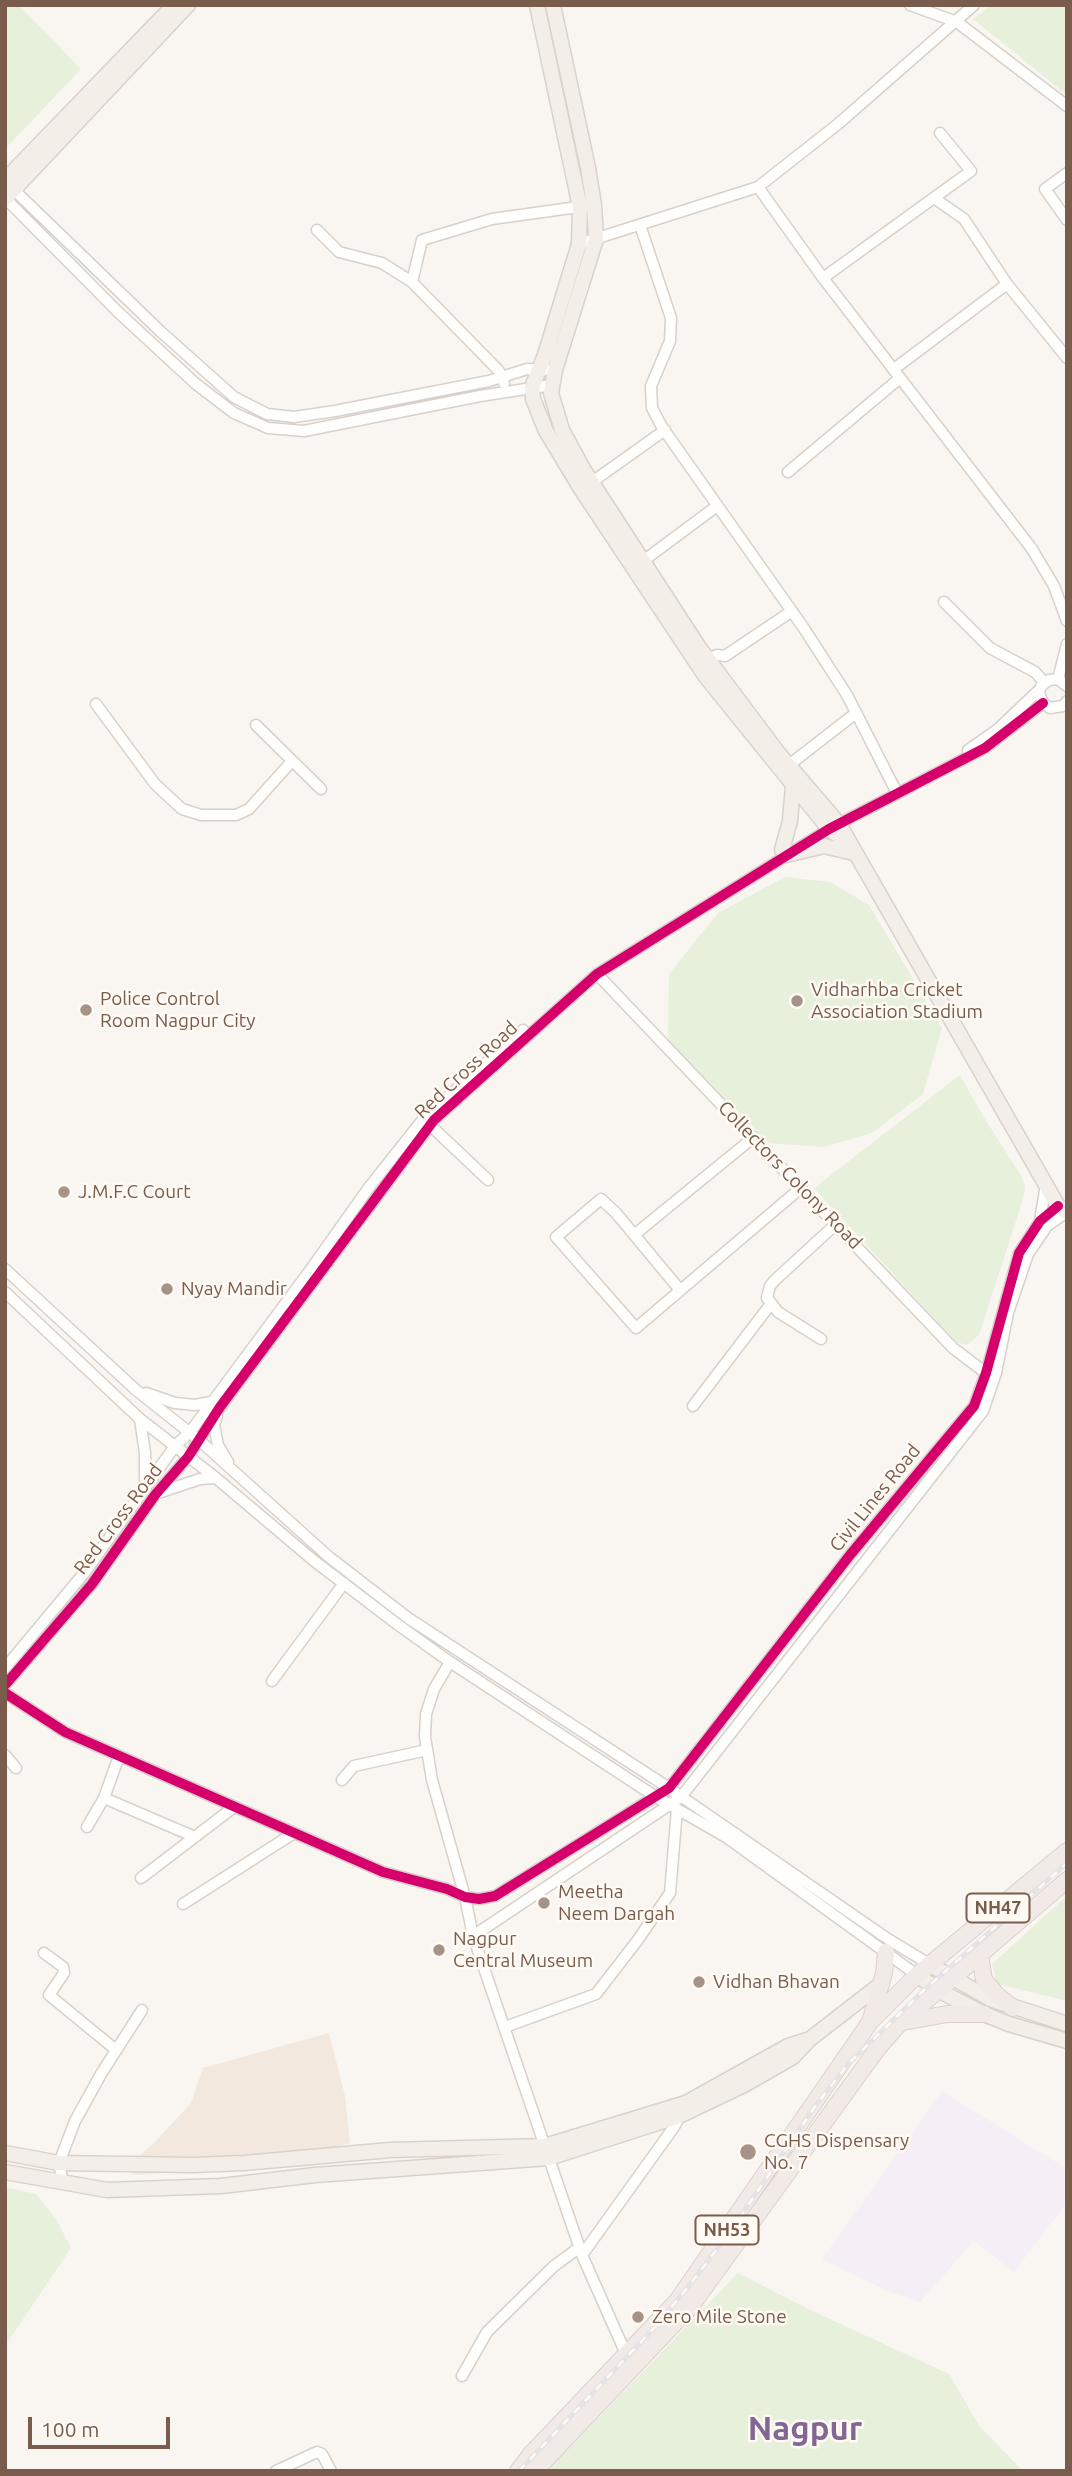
<!DOCTYPE html>
<style>
body{margin:0}
#map{position:relative;width:1072px;height:2476px;overflow:hidden;background:#f9f5f0;font-family:Ubuntu,sans-serif}
canvas{display:block}
.frame{position:absolute;inset:0;border:7px solid #7a5c4d;pointer-events:none}
.scale{position:absolute;left:28px;top:2417px;width:142px;height:32px;box-sizing:border-box;border:4px solid #7a5c4d;border-top:0;padding-left:9px;font-size:21px;line-height:24px;white-space:nowrap;color:#7a5c4d;-webkit-text-stroke:5px #fffaf3;paint-order:stroke}
</style>
<div id="map">
<canvas width="1072" height="2476"></canvas>
<div class="frame"></div>
<div class="scale">100 m</div>
</div>
<script>
const g = document.querySelector('canvas').getContext('2d');
g.lineJoin = 'round';
function paint(path, color) {
  g.fillStyle = color;
  g.fill(path, 'evenodd');
}
function poly(rows) {
  const path = new Path2D();
  for (const r of rows) {
    path.moveTo(r[0], r[1]);
    for (let i = 2; i < r.length; i += 2) path.lineTo(r[i], r[i + 1]);
  }
  return path;
}
function strokePath(path, color, width, dash) {
  g.strokeStyle = color;
  g.lineWidth = width;
  g.lineCap = dash ? 'butt' : 'round';
  g.setLineDash(dash || []);
  g.stroke(path);
}
function label(font, color, halo, rows, align = 'center') {
  g.font = font + ' Ubuntu,sans-serif';
  g.lineWidth = 5;
  g.setLineDash([]);
  g.textBaseline = 'middle';
  g.strokeStyle = halo;
  g.fillStyle = color;
  for (const [text, x, y, turn = 0] of rows) {
    g.save();
    g.translate(x, y);
    g.rotate((+turn || 0) * Math.PI / 180);
    g.textAlign = isNaN(turn) ? turn : align;
    if (halo) g.strokeText(text, 0, 0);
    g.fillText(text, 0, 0);
    g.restore();
  }
}
paint(poly([
 [329,2033,345,2096,350,2143,268,2165,136,2175,119,2167,138,2157,154,2143,191,2103,203,2068]
]), '#f2e8de');
paint(poly([
 [942,2091,1067,2169,1067,2202,1014,2272,974,2241,920,2302,890,2292,822,2259]
]), '#f6eef6');
paint(poly([
 [5,5,19,5,81,69,5,149],
 [991,5,1067,5,1067,95,973,19],
 [785,877,830,882,869,905,942,1028,923,1094,872,1133,823,1147,769,1143,668,1040,669,974,718,913],
 [960,1075,983,1116,1020,1174,1025,1186,1023,1199,979,1335,967,1345,956,1342,814,1188],
 [1067,1896,1067,2001,997,1984,992,1964],
 [5,2187,36,2194,56,2219,71,2248,5,2346],
 [738,2273,808,2309,949,2374,980,2427,1023,2471,547,2471]
]), '#e7f0db');
const minor = poly([
 [910,5,957,22,1067,106],
 [1067,173,1045,189,1067,220],
 [10,186,160,331,234,397,267,414,294,417,335,411,489,381,527,369,555,370],
 [758,187,823,278,1032,549,1054,586,1067,621],
 [5,198,118,312,196,384,234,413,268,428,304,431,480,396,552,385],
 [934,198,964,219,1007,284],
 [640,225,671,318,670,341,651,386,652,408,662,427,803,627,847,695,897,793],
 [317,230,339,252,382,263,412,282,499,371,504,383],
 [579,244,758,187,838,124,974,5],
 [823,278,971,171,940,133],
 [412,282,422,240,492,219,585,206],
 [894,369,1007,284,1067,358],
 [788,472,900,378],
 [592,482,665,430],
 [643,561,717,506],
 [944,602,990,648,1035,672,1044,682],
 [708,659,717,655,725,656,792,611],
 [1058,679,1067,644],
 [1067,686,1058,679,1049,680,1041,686,1039,693,1043,703,1050,708,1063,706,1067,701],
 [96,704,155,784,182,809,201,815,236,815,249,809,292,761],
 [256,725,321,789],
 [968,750,998,729,1040,689],
 [789,765,856,713],
 [597,974,953,1348,986,1373],
 [430,1125,488,1180],
 [1040,1221,1046,1184],
 [634,1235,754,1137],
 [5,1269,136,1390,199,1440,329,1557,408,1618,669,1788,888,1939,929,1964],
 [680,1290,616,1213,601,1199,556,1237,636,1328,802,1187],
 [5,1292,140,1419,216,1478,313,1560,397,1624,450,1662,656,1797,726,1837,917,1975],
 [821,1339,778,1312,767,1298,770,1286,775,1280,836,1224],
 [146,1393,175,1403,195,1405,211,1402],
 [693,1406,770,1305],
 [217,1416,214,1425,218,1445,228,1462],
 [140,1419,145,1453,145,1488],
 [158,1493,200,1479,216,1478],
 [450,1662,434,1689,426,1714,425,1737,432,1780,465,1897,473,1936,582,2255,626,2354],
 [5,1668,85,1572,175,1446,190,1432,311,1269,370,1186,424,1118,523,1030],
 [272,1681,344,1583],
 [5,1685,92,1584,155,1495,188,1457,220,1407,434,1120,597,974,829,829,985,748,1043,703],
 [5,1693,65,1732,383,1872,447,1889,465,1897,479,1899,495,1896,669,1788,850,1555,974,1406,986,1373,1019,1253,1040,1221,1058,1206],
 [5,1755,16,1768],
 [342,1780,354,1766,427,1750],
 [104,1798,195,1837],
 [87,1827,104,1798,119,1756],
 [141,1878,234,1807],
 [183,1904,294,1833],
 [473,1936,681,1797,983,1411,996,1373,1008,1313,1028,1254,1047,1226,1067,1212],
 [44,1953,63,1967,64,1973,49,1995,116,2050],
 [505,2027,596,1994,637,1941,670,1893,677,1809],
 [63,2183,59,2163,75,2121,101,2074,142,2010],
 [582,2255,674,2127,681,2114],
 [462,2376,487,2332,554,2266,580,2247],
 [276,2471,317,2452,322,2454,331,2471]
]);
const major = poly([
 [537,5,580,207,579,244,545,355,532,387,533,399,546,431,581,489,706,677,829,829,846,841],
 [553,5,588,168,594,205,596,239,555,370,551,393,562,430,585,472,698,646,779,754,839,824,1058,1206,1067,1212],
 [5,180,174,5],
 [5,199,188,5],
 [782,850,790,821,793,786],
 [786,855,824,846,854,853],
 [929,1964,990,1999,1067,2024],
 [917,1975,938,1990,984,2014,1009,2024,1067,2041],
 [5,2153,59,2163,193,2165,244,2163,390,2150,545,2146,686,2103,788,2046,810,2039],
 [5,2172,107,2190,221,2186,315,2175,549,2158,679,2116,744,2085,793,2057,810,2039,881,1984]
]);
const highway = poly([
 [980,1955,984,1980,997,1995,1013,2008],
 [871,2019,884,1973,886,1952],
 [903,2022,947,2014,984,2014],
 [518,2471,531,2454,677,2301,870,2022,917,1975,1067,1851],
 [535,2471,691,2306,878,2048,899,2024,1067,1880]
]);
strokePath(minor, '#d7d1cb', 13);
strokePath(major, '#dad1cc', 17);
strokePath(highway, '#dad1cc', 18);
strokePath(minor, '#fefefd', 10);
strokePath(major, '#f3eee8', 14);
strokePath(highway, '#f2eae7', 16);
const rail = poly([
 [519,2471,656,2326,688,2287,728,2235,816,2105,850,2062,922,1992,1067,1863]
]);
strokePath(rail, '#e6e3e7', 5);
strokePath(rail, '#fffaf3', 2.5, [8]);
strokePath(poly([
 [5,1685,92,1584,155,1495,188,1457,220,1407,434,1120,597,974,829,829,985,748,1043,703],
 [5,1693,65,1732,383,1872,447,1889,465,1897,479,1899,495,1896,669,1788,850,1555,974,1406,986,1373,1019,1253,1040,1221,1058,1206]
]), '#d6006c', 10);
for (const [x, y, r, color] of [
 [797,1001,7,"#a69286"],
 [86,1010,7,"#a69286"],
 [64,1192,7,"#a69286"],
 [167,1289,7,"#a69286"],
 [544,1903,7,"#a69286"],
 [439,1950,7,"#a69286"],
 [699,1982,7,"#a69286"],
 [748,2152,9,"#a69286"],
 [638,2317,7,"#a69286"]
]) {
  const dot = new Path2D();
  dot.arc(x, y, r, 0, 2 * Math.PI);
  g.fillStyle = color;
  g.fill(dot);
  strokePath(dot, '#fffaf3', 2.5);
}
for (const [x, y, w] of [
 [998,1908,63],
 [727,2230,63]
]) {
  const box = new Path2D();
  box.roundRect(x - w / 2, y - 14.5, w, 29, 5);
  g.fillStyle = '#fffaf3';
  g.fill(box);
  strokePath(box, '#7a5c4d', 2);
}
label('bold 18px', '#7a5c4d', null, [
 ["NH47",998,1908],
 ["NH53",727,2230]
]);
label('19px', '#7a5c4d', '#fffaf3', [
 ["Vidharhba Cricket",811,990],
 ["Association Stadium",811,1012],
 ["Police Control",100,999],
 ["Room Nagpur City",100,1021],
 ["J.M.F.C Court",78,1192],
 ["Nyay Mandir",181,1289],
 ["Meetha",558,1892],
 ["Neem Dargah",558,1914],
 ["Nagpur",453,1939],
 ["Central Museum",453,1961],
 ["Vidhan Bhavan",713,1982],
 ["CGHS Dispensary",764,2141],
 ["No. 7",764,2163],
 ["Zero Mile Stone",652,2317]
], 'left');
label('19px', '#7a5c4d', '#fffaf3', [
 ["Red Cross Road",466,1070,-43],
 ["Collectors Colony Road",790,1175,46],
 ["Civil Lines Road",875,1498,-51],
 ["Red Cross Road",118,1519,-53]
]);
label('bold 33px', '#846695', '#fffaf3', [
 ["Nagpur",805,2429]
]);
</script>
